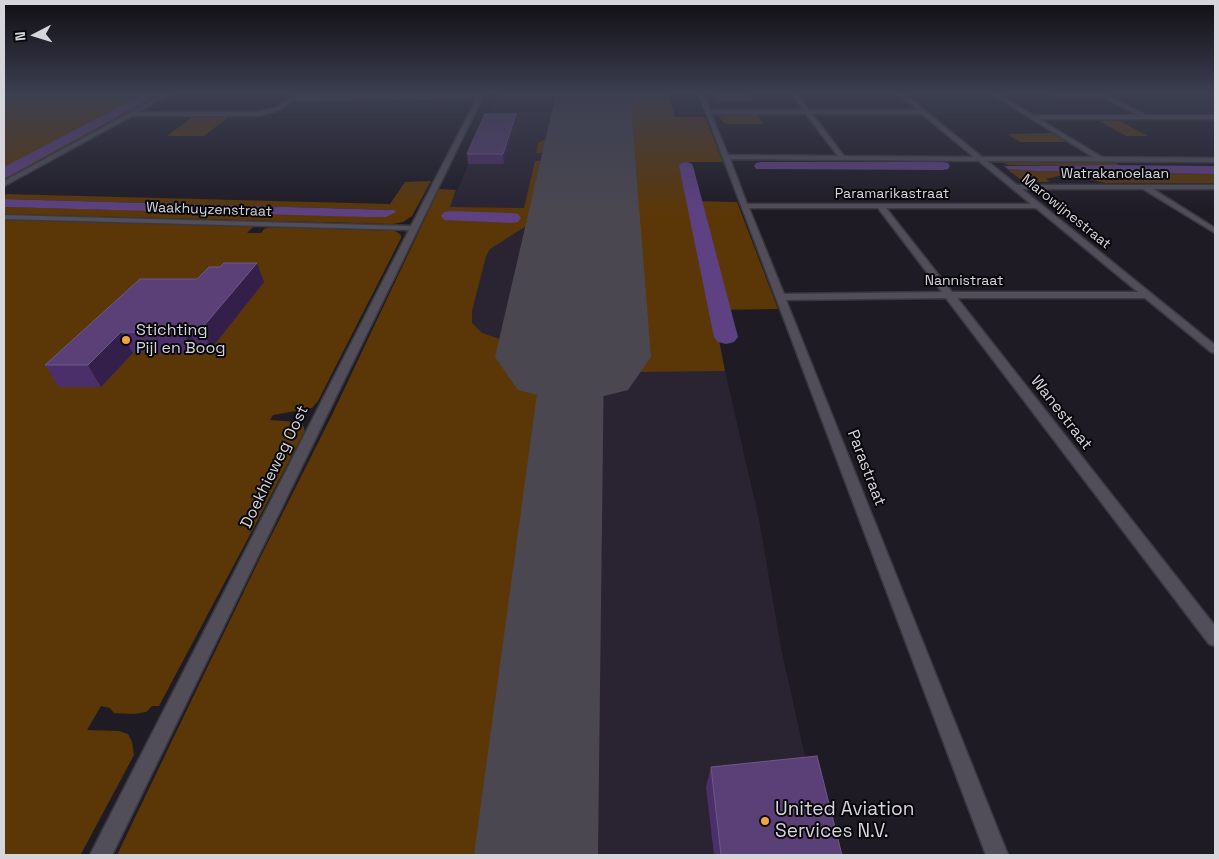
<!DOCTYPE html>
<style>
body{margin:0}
#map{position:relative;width:1219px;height:859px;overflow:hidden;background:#1f1b25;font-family:"Space Grotesk",sans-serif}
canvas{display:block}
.frame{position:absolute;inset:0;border:5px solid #d7d5dc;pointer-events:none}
.north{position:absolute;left:10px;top:10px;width:50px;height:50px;-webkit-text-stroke:4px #08070b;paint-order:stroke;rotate:265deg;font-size:14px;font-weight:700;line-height:20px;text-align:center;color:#d7d5dc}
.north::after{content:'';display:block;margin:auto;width:18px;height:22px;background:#d7d5dc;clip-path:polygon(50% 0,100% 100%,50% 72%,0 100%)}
</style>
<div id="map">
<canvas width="1219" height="859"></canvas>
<div class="frame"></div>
<div class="north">N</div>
</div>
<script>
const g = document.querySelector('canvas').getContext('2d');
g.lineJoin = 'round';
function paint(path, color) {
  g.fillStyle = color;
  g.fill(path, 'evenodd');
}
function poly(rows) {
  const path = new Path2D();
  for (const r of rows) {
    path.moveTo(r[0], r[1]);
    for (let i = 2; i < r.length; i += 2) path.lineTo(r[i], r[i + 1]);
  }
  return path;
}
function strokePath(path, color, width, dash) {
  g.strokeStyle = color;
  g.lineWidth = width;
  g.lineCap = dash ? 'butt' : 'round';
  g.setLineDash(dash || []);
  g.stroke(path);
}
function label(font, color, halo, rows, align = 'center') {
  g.font = font + ' "Space Grotesk",sans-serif';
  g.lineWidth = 4;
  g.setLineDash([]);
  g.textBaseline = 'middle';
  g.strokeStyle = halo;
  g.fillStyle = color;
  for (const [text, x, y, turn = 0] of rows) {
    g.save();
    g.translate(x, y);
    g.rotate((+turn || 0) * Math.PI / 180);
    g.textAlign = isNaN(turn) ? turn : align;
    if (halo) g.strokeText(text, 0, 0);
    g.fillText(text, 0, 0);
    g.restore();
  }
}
paint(poly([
 [498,94,669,94,685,162,725,371,759,519,781,648,827,855,152,855,461,182]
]), '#292332');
paint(poly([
 [4,94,161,94,4,181],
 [623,94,669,94,675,117,705,117,723,162,685,162,693,201,737,202,778,309,713,310,725,371,635,372],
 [714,94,748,94,752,101,716,101],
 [1049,94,1094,94,1104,99,1059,99],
 [728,113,756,113,763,124,725,124,718,116],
 [195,115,231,115,204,136,167,136],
 [1099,121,1120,121,1148,136,1126,136],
 [570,133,566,153,536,153,538,143,557,134],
 [1052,133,1066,142,1020,142,1007,134],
 [997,160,1035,160,1040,163,1089,163,1088,160,1112,160,1119,165,1008,165],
 [535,161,566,161,556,207,490,249,486,256,472,311,472,323,482,333,514,344,540,347,546,371,510,646,481,855,117,855,260,558,332,415,439,189,456,190,450,207,524,208],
 [1007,169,1036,171,1215,174,1215,183,1105,183,1067,174,1046,179,1050,182,1031,182,1020,179],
 [431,181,412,216,403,222,393,224,4,214,4,207,386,217,394,210,4,199,4,194,390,204,405,182],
 [4,219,254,226,247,233,261,233,264,229,272,227,395,231,401,235,401,238,318,401,312,408,273,415,270,420,298,422,303,425,305,431,159,706,152,706,146,712,134,714,114,713,110,708,101,706,87,730,119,731,128,734,132,742,134,755,81,854,77,855,4,855]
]), '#5b3707');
paint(poly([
 [1109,165,1215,166,1215,174,1036,171,1008,169,1004,166],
 [4,199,394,210,396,212,386,217,365,217,4,207]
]), '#5e4183');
paint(poly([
 [144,94,158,94,9,176,4,178,4,167,144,94],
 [686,162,691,163,693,166,738,337,734,342,726,344,718,342,714,337,679,166,681,163,686,162],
 [761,162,943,162,948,163,950,166,948,169,943,170,756,169,754,166,756,163,761,162],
 [450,211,512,213,518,214,521,218,518,222,512,223,444,220,441,216,444,212,450,211]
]), '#5e4183');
paint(poly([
 [573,338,595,344,604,357,598,855,474,855,542,357,551,344,573,338]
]), '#4a4750');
paint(poly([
 [556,94,630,94,651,357,628,390,573,404,518,390,495,357,556,94]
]), '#4a4750');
const street = poly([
 [164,94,170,94,138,112,258,112,275,108,296,94,301,94,299,96,484,94,112,855,90,855,409,230,4,219,4,215,411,226,477,98,294,100,279,110,258,116,132,116,4,186,4,181,164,94],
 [699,94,704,94,710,110,804,110,792,94,796,94,809,110,918,110,898,94,904,94,982,157,1093,157,992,94,997,94,1033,115,1138,115,1097,94,1103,94,1146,115,1215,115,1215,119,1039,119,1102,157,1215,158,1215,162,987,161,1017,185,1215,185,1215,189,1153,189,1215,228,1215,233,1143,189,1022,189,1215,345,1215,353,1211,352,1145,298,957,298,1215,626,1215,646,1209,644,946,298,786,300,1008,855,986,855,699,94],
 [711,114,806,114,838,156,728,155,711,114],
 [812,114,922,114,974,157,844,156,812,114],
 [730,159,979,161,1031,204,747,204,730,159],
 [749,208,878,208,942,292,784,294,749,208],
 [886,208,1036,208,1138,292,952,292,886,208]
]);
strokePath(street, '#3a383f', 3);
paint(street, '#514d59');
paint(poly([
 [516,114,516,124,504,164,468,164,467,154],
 [197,279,264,282,211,349,198,349,194,354,133,353,101,387,59,387,45,365],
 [711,767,842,855,714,855,706,787]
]), '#4b2f6b');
paint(poly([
 [516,114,516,124,504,164,503,154],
 [257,263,264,282,211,349,202,328],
 [188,328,198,349,194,354,184,333],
 [121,332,133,353,101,387,88,365]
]), '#331f4a');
const building = poly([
 [485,114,516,114,503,154,467,154,485,114],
 [224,263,257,263,202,328,188,328,184,333,121,332,88,365,45,365,140,279,197,279,209,267,220,267,224,263],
 [817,756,842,855,721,855,711,767,817,756]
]);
paint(building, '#5a4077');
strokePath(building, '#6d5887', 1);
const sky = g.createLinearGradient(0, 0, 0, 214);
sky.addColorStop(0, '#110f14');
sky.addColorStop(0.44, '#3c3f51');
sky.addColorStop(1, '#3c3f5100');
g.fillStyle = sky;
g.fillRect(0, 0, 1219, 214);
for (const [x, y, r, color] of [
 [126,340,5,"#f4a344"],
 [765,821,5,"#f4a344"]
]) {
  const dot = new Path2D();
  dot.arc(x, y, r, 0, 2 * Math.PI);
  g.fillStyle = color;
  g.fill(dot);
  strokePath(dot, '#08070b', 2);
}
label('14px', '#d7d5dc', '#08070b', [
 ["Watrakanoelaan",1115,174],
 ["Paramarikastraat",892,194],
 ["Waakhuyzenstraat",209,210,2],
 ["Marowijnestraat",1066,212,39],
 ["Nannistraat",964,281]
]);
label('16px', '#d7d5dc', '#08070b', [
 ["Stichting",136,331],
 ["Pijl en Boog",136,349]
], 'left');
label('16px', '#d7d5dc', '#08070b', [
 ["Wanestraat",1061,413,52],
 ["Doekhieweg Oost",275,467,-64],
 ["Parastraat",866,468,69]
]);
label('19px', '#d7d5dc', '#08070b', [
 ["United Aviation",775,810],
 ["Services N.V.",775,832]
], 'left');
</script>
